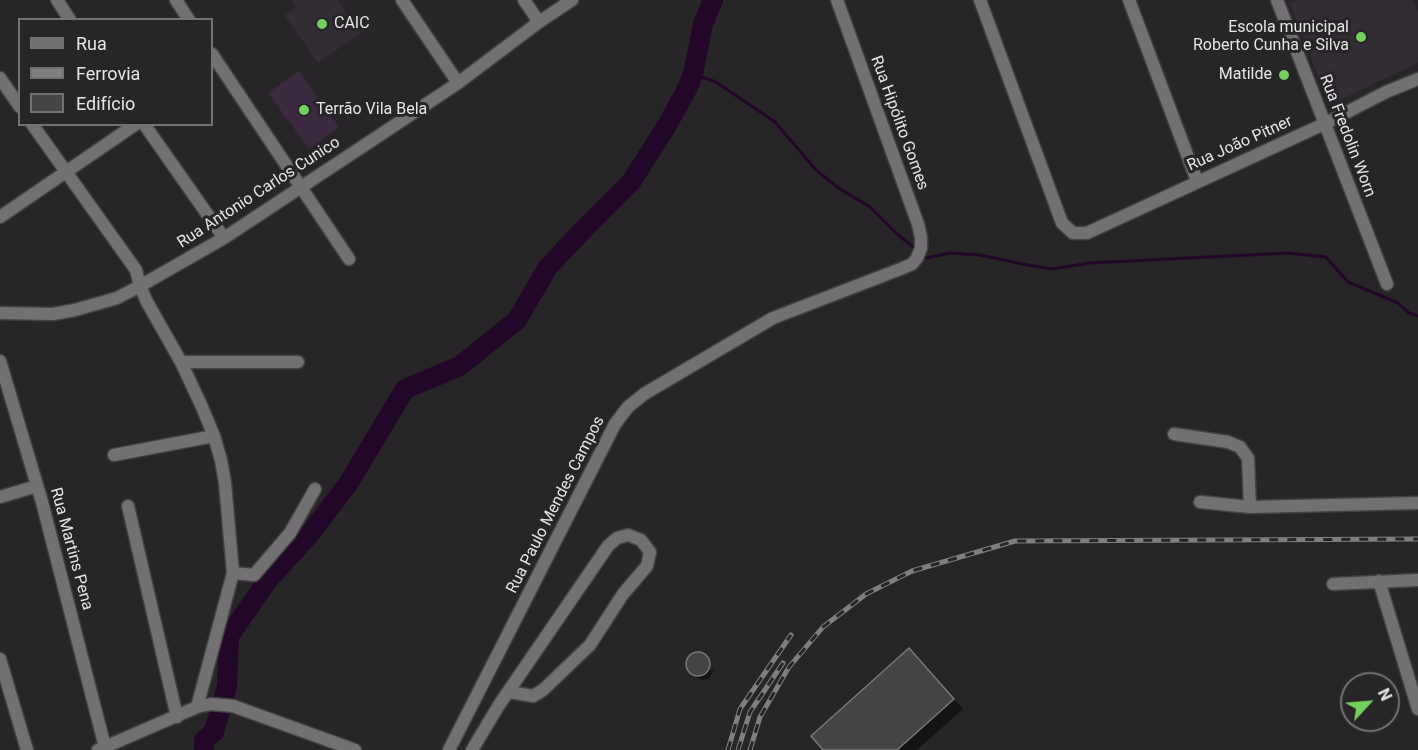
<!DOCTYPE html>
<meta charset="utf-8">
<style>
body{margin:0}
#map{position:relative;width:1418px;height:750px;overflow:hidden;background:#272528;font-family:Roboto,sans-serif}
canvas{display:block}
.legend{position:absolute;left:18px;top:18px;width:195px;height:108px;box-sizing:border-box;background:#272528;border:2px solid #737174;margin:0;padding:8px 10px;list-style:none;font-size:18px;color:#e6e4e6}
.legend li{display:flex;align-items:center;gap:12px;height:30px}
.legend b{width:30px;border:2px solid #737174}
.north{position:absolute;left:1340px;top:672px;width:60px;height:60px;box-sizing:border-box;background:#272528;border:2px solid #737174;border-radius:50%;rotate:64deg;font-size:16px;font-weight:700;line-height:24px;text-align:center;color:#e6e4e6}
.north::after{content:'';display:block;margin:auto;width:21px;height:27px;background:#73d25d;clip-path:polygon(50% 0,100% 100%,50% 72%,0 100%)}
</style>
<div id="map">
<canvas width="1418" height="750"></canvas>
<ul class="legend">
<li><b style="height:8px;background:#727073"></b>Rua</li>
<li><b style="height:8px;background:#807e80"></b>Ferrovia</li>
<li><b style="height:16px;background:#474448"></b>Edifício</li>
</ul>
<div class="north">N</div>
</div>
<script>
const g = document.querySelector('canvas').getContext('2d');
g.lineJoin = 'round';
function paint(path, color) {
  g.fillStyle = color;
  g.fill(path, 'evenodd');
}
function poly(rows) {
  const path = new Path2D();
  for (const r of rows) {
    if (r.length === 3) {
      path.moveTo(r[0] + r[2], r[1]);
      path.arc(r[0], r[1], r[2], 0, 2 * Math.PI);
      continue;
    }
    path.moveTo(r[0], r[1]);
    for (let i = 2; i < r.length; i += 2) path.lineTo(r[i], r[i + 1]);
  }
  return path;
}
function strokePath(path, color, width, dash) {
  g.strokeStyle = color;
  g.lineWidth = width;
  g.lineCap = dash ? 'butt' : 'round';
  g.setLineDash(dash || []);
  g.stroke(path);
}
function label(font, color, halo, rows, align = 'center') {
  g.font = font + ' Roboto,sans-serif';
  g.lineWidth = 6;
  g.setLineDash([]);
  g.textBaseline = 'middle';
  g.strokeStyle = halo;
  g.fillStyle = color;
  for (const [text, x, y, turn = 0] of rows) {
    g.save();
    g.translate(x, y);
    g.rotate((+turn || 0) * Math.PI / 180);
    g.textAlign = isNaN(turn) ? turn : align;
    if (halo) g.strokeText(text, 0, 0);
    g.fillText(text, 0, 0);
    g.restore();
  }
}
paint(poly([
 [291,0,337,0,361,33,318,63,284,15,296,7],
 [1299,0,1413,0,1418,12,1418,63,1329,105,1290,3]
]), '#322c33');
paint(poly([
 [299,71,339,127,309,149,268,93]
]), '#3b293f');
paint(poly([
 [697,653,706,657,711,671,714,670,709,678,702,680,695,677,690,672,687,665,689,658],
 [919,660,963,709,917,750,825,750]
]), '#0007');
strokePath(poly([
 [693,74,716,82,775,122,817,171,840,189,870,207,897,234,917,250],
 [922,255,926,258,950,253,980,255,1022,264,1052,269,1090,263,1287,253,1326,257,1348,282,1398,303,1409,313,1418,316]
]), '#220728', 3);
strokePath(poly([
 [204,750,204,740,214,732,227,686,229,636,268,580,309,535,348,484,405,389,460,366,517,320,548,267,583,230,631,182,666,127,687,89,693,74,703,24,713,0]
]), '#220728', 20);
const building = poly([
 [909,648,954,699,897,750,823,750,811,736,909,648],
 [698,664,12]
]);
paint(building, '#474448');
strokePath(building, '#7a777a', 1.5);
const minor = poly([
 [57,0,70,20],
 [176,0,189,20],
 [402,0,458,83],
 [524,0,539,22],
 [980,0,1062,223,1073,233,1087,233,1324,124,1386,92,1418,79],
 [1129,0,1197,181],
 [1277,0,1387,284],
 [212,54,349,259],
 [0,78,20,107],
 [32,124,136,270,140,286,147,302,181,362,202,407,214,436,221,460,225,483,233,573,197,707],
 [144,124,224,238],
 [0,217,136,124],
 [0,313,53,314,75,310,117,298,140,286,224,238,383,133,458,83,539,22,572,0],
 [0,361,42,502,105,747],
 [181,362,298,362],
 [1174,434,1228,442,1240,447,1248,458,1250,507,1418,503],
 [114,455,214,436],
 [0,497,37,486],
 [1200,502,1250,507],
 [128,506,177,717],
 [233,573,254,575,290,533,315,489],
 [1379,581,1418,709],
 [1333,584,1418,580],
 [0,659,27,750],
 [98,750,197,707,211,704,233,706,355,750],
 [449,750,615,424,628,407,644,394,773,318,903,268,912,264,917,258,921,248,921,237,918,224,837,0],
 [472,750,499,705,608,546,617,538,628,535,641,540,650,552,647,566,623,594,590,645,543,690,533,696,509,692]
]);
strokePath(minor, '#434143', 15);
strokePath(minor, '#727073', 12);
const rail = poly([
 [728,750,740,709,791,635],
 [738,750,750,712,783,663],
 [750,750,760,717,789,667,823,627,866,594,912,571,1015,541,1418,539]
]);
strokePath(rail, '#807e80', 5);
strokePath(rail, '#272528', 3, [9]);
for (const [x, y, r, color] of [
 [322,24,6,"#73d25d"],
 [1361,37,6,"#73d25d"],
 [1284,75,6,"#73d25d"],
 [304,110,6,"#73d25d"]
]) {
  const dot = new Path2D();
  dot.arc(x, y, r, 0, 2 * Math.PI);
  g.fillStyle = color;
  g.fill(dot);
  strokePath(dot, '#272528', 2);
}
label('16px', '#e6e4e6', '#272528', [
 ["CAIC",334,24],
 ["Escola municipal",1349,28,"right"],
 ["Roberto Cunha e Silva",1349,46,"right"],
 ["Matilde",1272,75,"right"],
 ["Terrão Vila Bela",316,110]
], 'left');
label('16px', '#e6e4e6', '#272528', [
 ["Rua Hipólito Gomes",899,123,70],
 ["Rua Fredolin Worn",1347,136,69],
 ["Rua João Pitner",1240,144,-24],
 ["Rua Antonio Carlos Cunico",259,193,-33],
 ["Rua Paulo Mendes Campos",556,505,-63],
 ["Rua Martins Pena",71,549,75]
]);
</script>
